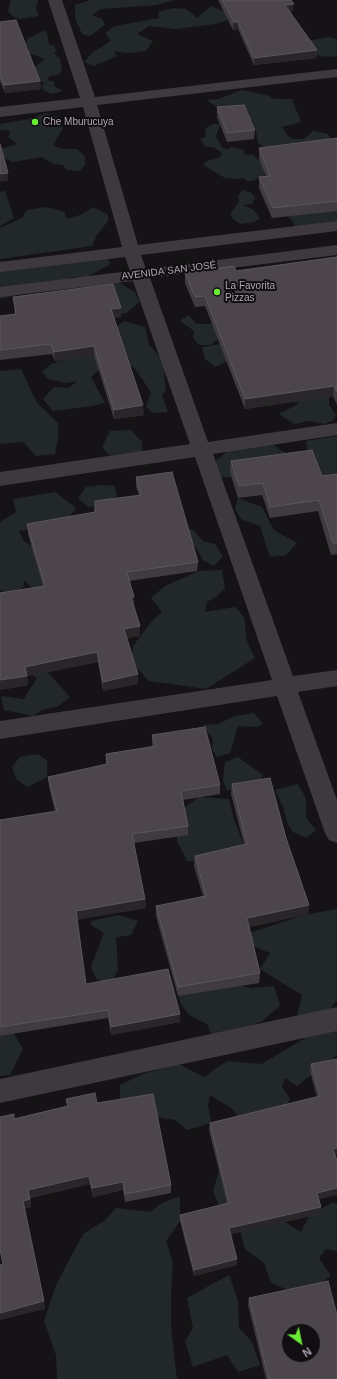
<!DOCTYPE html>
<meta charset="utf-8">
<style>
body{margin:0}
#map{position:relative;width:337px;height:1379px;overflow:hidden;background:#151315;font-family:Arial,sans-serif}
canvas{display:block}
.north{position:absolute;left:281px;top:1323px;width:40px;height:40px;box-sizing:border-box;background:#100e10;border:1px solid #504a52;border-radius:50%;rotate:147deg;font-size:11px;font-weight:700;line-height:16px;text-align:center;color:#b1a5b5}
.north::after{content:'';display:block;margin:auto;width:14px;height:18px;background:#6beb36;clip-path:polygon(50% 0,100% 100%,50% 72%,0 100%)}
</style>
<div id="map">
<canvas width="337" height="1379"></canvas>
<div class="north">N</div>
</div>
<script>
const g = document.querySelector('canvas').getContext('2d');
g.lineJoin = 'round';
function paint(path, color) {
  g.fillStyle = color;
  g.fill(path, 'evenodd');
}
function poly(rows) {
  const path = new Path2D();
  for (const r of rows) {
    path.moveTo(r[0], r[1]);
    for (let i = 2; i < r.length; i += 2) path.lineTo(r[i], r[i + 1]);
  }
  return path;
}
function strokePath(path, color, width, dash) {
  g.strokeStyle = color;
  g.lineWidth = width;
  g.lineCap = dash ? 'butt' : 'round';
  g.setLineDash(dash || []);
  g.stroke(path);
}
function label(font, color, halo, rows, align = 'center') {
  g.font = font + ' Arial,sans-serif';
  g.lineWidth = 4;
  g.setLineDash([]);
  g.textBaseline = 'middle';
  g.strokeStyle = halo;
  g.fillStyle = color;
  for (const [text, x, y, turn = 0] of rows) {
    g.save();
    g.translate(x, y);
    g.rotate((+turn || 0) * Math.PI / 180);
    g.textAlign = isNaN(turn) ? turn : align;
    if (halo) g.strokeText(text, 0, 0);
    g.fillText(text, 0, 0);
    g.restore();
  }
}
paint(poly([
 [11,0,38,0,36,8,39,16,20,19,12,16,8,11],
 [91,0,175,0,157,5,101,9,92,15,102,19,105,25,90,36,82,34,75,18,75,5],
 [211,6,225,12,228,20,216,24,176,29,149,26,137,34,153,41,146,51,129,53,113,51,117,56,94,66,84,62,93,52,111,41,105,33,115,26,159,18,158,12,174,8,186,9,197,18],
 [43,31,47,32,49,45,53,45,57,50,54,53,60,59,62,70,60,74,50,76,47,80,55,82,54,86,63,91,57,93,52,94,43,90,42,86,45,84,32,76,35,67,45,59,26,52,29,48,26,46,27,39],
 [330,37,337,39,337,56,331,57,320,56,304,46,305,41],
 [242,90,269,96,274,99,292,99,301,122,282,127,288,136,293,139,304,139,313,131,328,134,334,144,276,152,258,144,256,130,252,121,243,113,216,113,218,108,207,100,218,99],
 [46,113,58,117,63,128,53,145,61,149,77,149,85,156,85,164,80,171,67,170,63,165,54,164,42,157,13,162,0,156,0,149,17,144,8,137,11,131,0,130,0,124,29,119],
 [213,124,220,124,216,137,222,147,227,150,230,147,245,150,243,154,253,155,264,165,266,175,252,181,247,181,244,178,235,179,225,178,203,165,207,161,219,158,222,153,215,148,205,146,200,139,206,137,205,133,206,128],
 [243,190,250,192,255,197,252,204,243,205,254,210,260,219,254,222,241,224,234,220,230,214,239,202,238,196],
 [5,191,14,218,0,226,0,192],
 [337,205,337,230,297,231,292,220,287,216],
 [46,207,65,212,66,219,80,215,94,207,108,215,108,221,97,235,92,246,0,259,0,228,22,218,27,210],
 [105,257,110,262,109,265,87,277,82,278,71,277,55,286,0,299,0,265],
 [116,281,135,292,139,302,127,313,120,314,90,299,85,285],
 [188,315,197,324,217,324,230,331,210,345,199,345,193,338,194,331,180,321],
 [124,321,145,327,149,345,165,362,164,375,166,389,162,396,168,412,152,413,146,406,151,392,135,369,124,361,111,360,91,377,105,403,92,406,53,411,43,399,54,387,69,388,77,381,66,383,48,379,42,372,51,364,92,350,106,335],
 [221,344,240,355,215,367,205,359,202,347],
 [21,369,37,403,58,423,58,438,55,454,36,456,23,442,0,444,0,371],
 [329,385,329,405,336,415,332,421,324,424,310,421,294,424,279,414,298,404,294,391],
 [131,430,142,442,142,453,116,457,108,454,102,447,110,431],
 [337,436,337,482,221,477,212,464,235,445,273,445,290,456,308,455,306,441],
 [103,485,115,486,117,496,113,505,88,507,78,498,86,487],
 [55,492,76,508,61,528,39,528,19,531,24,541,81,582,34,590,24,580,24,587,8,597,0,589,0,522,16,512,13,499],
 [238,498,262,507,274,530,297,543,286,555,270,557,260,526,241,519,235,509],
 [192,529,203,541,215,544,223,556,214,566,203,560,195,546,169,548,173,536],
 [222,570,225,588,217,596,207,602,205,612,235,607,244,617,247,641,255,658,206,689,149,681,131,661,133,646,152,621,162,612,151,598,165,586,199,571],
 [15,661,41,665,70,697,57,707,44,709,33,716,4,710,1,696,24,699,37,678],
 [254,713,263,724,257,727,238,726,230,753,217,757,212,749,213,739,203,725,218,724,235,716],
 [38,754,47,761,47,777,27,787,16,779,12,767,20,757],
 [238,757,263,775,259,783,245,788,227,790,223,781,225,762],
 [298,784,306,798,306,818,316,830,306,838,293,832,288,825,283,807,275,790],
 [199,797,229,799,233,816,245,849,216,861,187,861,177,841,177,814],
 [337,909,337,1000,324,1018,297,1015,302,995,260,969,270,953,234,938,304,915],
 [118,915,138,921,131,935,116,937,118,969,112,982,97,980,91,967,104,933,91,925,91,921],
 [233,983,250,988,274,986,280,1006,262,1021,231,1034,216,1037,210,1032,207,1024,189,1015,181,1004,176,989],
 [0,1000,10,1027,23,1049,10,1075,0,1076],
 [337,1030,337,1055,297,1086,285,1078,282,1086,290,1099,280,1118,243,1121,231,1108,210,1095,208,1105,211,1123,187,1130,175,1120,156,1117,120,1104,120,1085,145,1073,179,1064,204,1077,227,1061,262,1064,312,1034],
 [219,1170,285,1222,301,1232,309,1216,333,1202,337,1204,337,1251,326,1249,319,1258,331,1276,311,1289,288,1290,271,1283,264,1263,245,1249,238,1223,222,1211,213,1192],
 [180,1196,180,1221,166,1241,173,1262,171,1295,171,1327,177,1379,57,1379,56,1355,44,1321,56,1285,83,1234,104,1221,116,1208,150,1212,162,1203],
 [229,1275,238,1300,239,1328,252,1342,260,1365,238,1372,227,1355,193,1367,185,1341,193,1328,187,1298]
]), '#22282a');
paint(poly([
 [48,0,62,0,95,97,337,69,337,77,97,105,138,245,337,221,337,231,141,255,146,269,337,245,337,255,150,278,208,442,337,423,337,435,213,454,293,676,337,670,337,686,298,692,337,800,337,843,329,840,325,833,277,696,0,739,0,721,272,680,195,457,0,486,0,472,190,444,133,281,0,297,0,287,130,271,125,257,0,272,0,262,122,247,83,107,0,117,0,107,80,98,48,0],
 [337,1007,337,1031,0,1103,0,1079,337,1007]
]), '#3e393f');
paint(poly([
 [218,0,291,0,293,11,290,12,317,58,254,65,238,29,233,30],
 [0,22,40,81,41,89,5,93,0,81],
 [217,107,255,130,254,139,227,142,217,117],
 [337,138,337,211,272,218,259,188,259,177,266,176,259,159,259,148],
 [337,257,337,405,333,396,245,409,205,306,195,307,185,283,185,273,236,271],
 [13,297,121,317,114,318,144,415,114,419,94,355,55,361,52,354,0,360,0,316,15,314],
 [231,461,322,476,337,474,337,554,331,555,318,511,270,518,262,495,238,498,230,472],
 [136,477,198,562,197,571,129,581,134,597,134,607,140,626,140,636,127,638,138,684,103,691,98,662,27,676,28,685,0,690,0,593,43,586,28,534,27,524,95,512,139,495,136,487],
 [152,735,220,785,220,794,183,800,188,826,188,835,134,843,145,899,146,908,77,919,86,984,180,1014,180,1022,111,1035,108,1018,0,1036,2,1044,0,1045,0,820,55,812,49,786,48,777,106,765,106,754,153,747,152,745],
 [232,784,286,838,309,905,308,914,249,927,260,973,259,983,178,996,156,916,156,906,203,896,194,866,195,856,244,844,231,794],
 [311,1064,337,1154,335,1155,319,1199,321,1207,320,1214,230,1234,237,1265,194,1276,180,1221,180,1215,227,1203,209,1130,210,1123,317,1097,310,1071],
 [66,1099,97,1103,171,1185,171,1193,125,1202,123,1190,93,1197,90,1184,30,1198,31,1207,24,1209,45,1309,3,1264,14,1119,67,1106],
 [249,1298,337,1379,266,1379,248,1305]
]), '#403b40');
paint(poly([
 [294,4,293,11,285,13,285,5],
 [234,22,238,22,238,29,233,30],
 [317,50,317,58,254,65,254,58],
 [40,81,41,89,5,93,4,85],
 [8,173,8,181,0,182,0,174],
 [121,308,121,317,111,319,111,309],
 [94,346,94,355,55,361,54,352],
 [334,386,333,396,245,409,245,399],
 [143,405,144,415,114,419,114,410],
 [131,597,134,597,134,607],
 [140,626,140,636,124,639,124,629],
 [97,652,98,662,27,676,28,685,0,690,0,680,25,667],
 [138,674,138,684,103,691,103,682],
 [145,899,146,908,77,920,76,911],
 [309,905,308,914,246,928,247,918],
 [180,1014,180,1022,111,1035,111,1027],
 [0,1036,2,1044,0,1045],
 [337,1148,337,1154,332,1156,333,1149],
 [89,1176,90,1184,29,1198,28,1190],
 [123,1182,123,1190,93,1197,92,1188],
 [337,1188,337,1195,316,1200,317,1193],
 [30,1199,31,1207,24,1209,23,1201],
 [321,1207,320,1214,228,1235,229,1228],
 [237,1259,237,1265,194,1276,194,1270],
 [44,1301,45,1309,0,1320,0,1313]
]), '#292629');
const building = poly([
 [222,0,291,0,294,4,285,5,317,50,254,58,238,22,234,22,222,0],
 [16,20,40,81,4,85,0,75,0,22,16,20],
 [244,105,255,130,227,133,217,107,244,105],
 [337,138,337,201,273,208,259,177,270,176,259,148,337,138],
 [0,144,8,173,0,174,0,144],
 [337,257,337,392,334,386,245,399,205,296,195,297,185,273,234,266,236,271,337,257],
 [113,284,121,308,111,309,143,405,114,410,94,346,54,352,51,344,0,350,0,316,16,314,13,297,113,284],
 [312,450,322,476,337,474,337,543,333,543,319,500,270,507,263,483,239,486,231,461,312,450],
 [172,472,198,562,127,572,134,597,131,597,140,626,124,629,138,674,103,682,97,652,25,667,27,676,0,680,0,593,45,586,27,524,95,512,95,501,141,495,136,477,172,472],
 [205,727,220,785,181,791,188,826,132,834,145,899,76,911,86,984,168,969,180,1014,111,1027,108,1010,0,1027,0,820,57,811,48,777,107,764,106,754,156,746,152,735,205,727],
 [270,778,286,838,309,905,247,918,260,973,178,987,156,906,206,896,195,856,247,844,232,784,270,778],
 [337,1059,337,1148,333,1149,337,1161,337,1188,317,1193,321,1207,229,1228,237,1259,194,1270,180,1215,229,1203,210,1123,320,1096,311,1064,337,1059],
 [95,1093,97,1103,153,1094,171,1185,125,1194,123,1182,92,1188,89,1176,28,1190,30,1199,23,1201,44,1301,0,1313,0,1265,3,1264,0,1250,0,1117,14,1114,14,1119,68,1106,66,1099,95,1093],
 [328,1281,337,1315,337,1379,269,1379,249,1298,328,1281],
 [289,1331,313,1331,313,1355,289,1355,289,1331]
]);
paint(building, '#4c464c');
strokePath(building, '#5c555d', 1);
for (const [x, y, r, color] of [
 [35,122,4,"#6beb36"],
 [217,292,4,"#6beb36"]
]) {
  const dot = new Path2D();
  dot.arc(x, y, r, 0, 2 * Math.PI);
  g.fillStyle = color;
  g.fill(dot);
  strokePath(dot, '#100e10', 1.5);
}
label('10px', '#b1a5b5', '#100e10', [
 ["Che Mburucuya",43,122],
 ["La Favorita",225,286],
 ["Pizzas",225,298]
], 'left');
label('10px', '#b1a5b5', '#100e10', [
 ["AVENIDA SAN JOSÉ",169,271,-7]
]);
</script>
